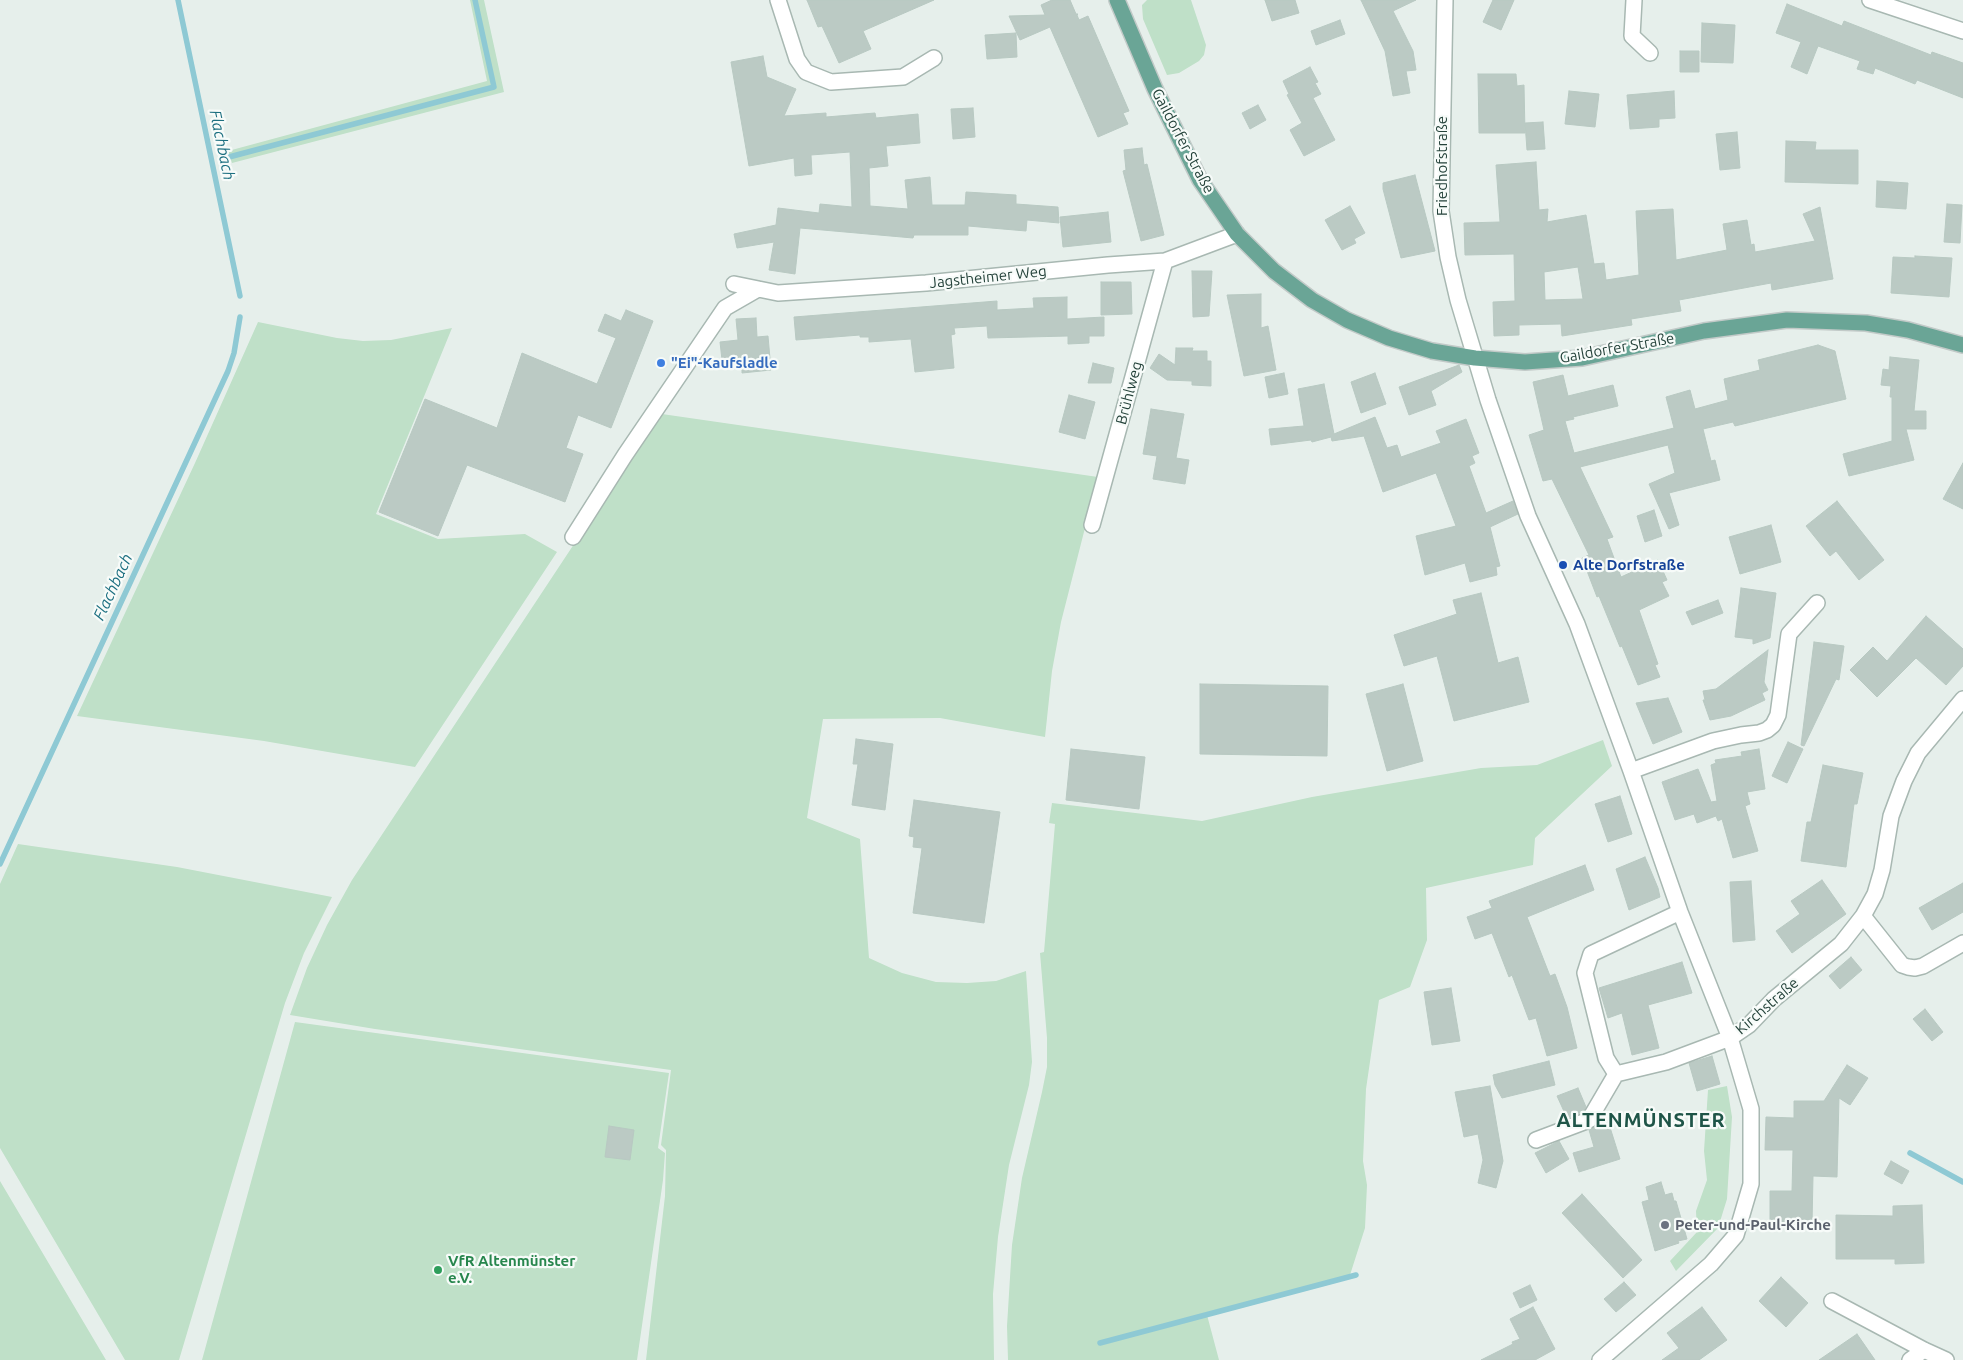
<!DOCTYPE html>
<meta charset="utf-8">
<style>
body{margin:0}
canvas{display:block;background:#e6efeb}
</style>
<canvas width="1963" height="1360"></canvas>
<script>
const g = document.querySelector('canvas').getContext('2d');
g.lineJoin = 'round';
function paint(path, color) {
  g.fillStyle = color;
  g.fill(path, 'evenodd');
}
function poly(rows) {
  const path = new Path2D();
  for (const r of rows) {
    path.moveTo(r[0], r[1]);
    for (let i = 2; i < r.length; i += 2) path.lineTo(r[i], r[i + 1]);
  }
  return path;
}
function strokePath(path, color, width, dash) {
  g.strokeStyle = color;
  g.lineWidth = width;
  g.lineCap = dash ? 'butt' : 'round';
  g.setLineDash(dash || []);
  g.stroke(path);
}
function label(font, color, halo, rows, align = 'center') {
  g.font = font + ' Ubuntu,sans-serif';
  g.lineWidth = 4.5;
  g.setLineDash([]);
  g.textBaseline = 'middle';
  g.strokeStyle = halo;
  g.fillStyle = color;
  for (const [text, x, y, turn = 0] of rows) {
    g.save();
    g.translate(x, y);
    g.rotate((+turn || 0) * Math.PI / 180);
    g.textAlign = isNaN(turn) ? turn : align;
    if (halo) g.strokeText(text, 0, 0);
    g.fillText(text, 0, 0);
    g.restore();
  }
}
paint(poly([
 [470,0,484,0,504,92,232,163,228,151,487,81],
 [1147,0,1191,0,1206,45,1204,55,1199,61,1179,73,1167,75,1143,19,1142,5],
 [258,322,337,338,363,341,391,340,452,328,376,514,438,539,525,534,557,552,415,767,264,741,77,716,195,463],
 [655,413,1098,477,1061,622,1052,671,1045,737,940,718,823,719,807,818,860,839,869,958,902,973,936,982,967,983,996,981,1026,971,1032,1062,1029,1085,1009,1165,998,1237,993,1294,994,1360,646,1360,665,1196,666,1150,661,1145,671,1070,375,1029,290,1015,307,968,327,925,352,880,578,538],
 [1603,740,1612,766,1535,838,1533,865,1426,888,1427,940,1410,987,1379,1000,1366,1089,1363,1161,1367,1185,1365,1228,1350,1275,1207,1315,1219,1360,1008,1360,1007,1326,1012,1245,1022,1178,1042,1092,1047,1067,1047,1038,1040,953,1044,952,1055,824,1049,823,1052,803,1202,821,1312,797,1481,768,1537,765],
 [18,844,177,867,332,897,304,953,285,1003,179,1360,125,1360,0,1148,0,884],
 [295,1022,669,1073,658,1148,665,1153,663,1180,637,1360,202,1360],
 [1727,1086,1732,1117,1727,1199,1718,1228,1676,1271,1670,1261,1697,1232,1696,1211,1707,1180,1704,1151,1708,1090],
 [0,1181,106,1360,0,1360]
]), '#bfe0c8');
strokePath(poly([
 [178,0,240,296],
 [229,157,494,87,475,0],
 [0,864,228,371,234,353,240,317],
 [1910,1153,1963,1182],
 [1100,1343,1356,1275]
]), '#8ec9d4', 5.5);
const building = poly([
 [807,0,934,0,863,31,871,49,839,63,822,26,818,27,807,0],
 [1052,0,1070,0,1076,14,1078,14,1077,15,1079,20,1088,16,1129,111,1123,113,1128,124,1098,137,1050,27,1020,40,1009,16,1045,15,1041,5,1052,0],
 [1265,0,1295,0,1299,13,1272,21,1265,0],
 [1361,0,1416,0,1393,11,1413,51,1416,70,1406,71,1410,93,1393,96,1385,51,1361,0],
 [1493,0,1514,0,1501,30,1483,22,1493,0],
 [1787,4,1842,26,1844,21,1931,55,1932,52,1963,63,1963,98,1917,80,1915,84,1875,68,1873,74,1857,69,1860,61,1818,46,1807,74,1791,67,1801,42,1776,33,1787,4],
 [1340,20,1345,34,1316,45,1311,31,1340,20],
 [1702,23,1735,25,1733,63,1701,62,1702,23],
 [1016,33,1017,57,987,59,985,35,1016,33],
 [1680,51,1699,51,1699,72,1680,72,1680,51],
 [763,56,767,77,796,89,784,116,826,113,826,117,875,113,876,118,918,114,920,143,886,146,888,166,869,168,870,206,908,209,905,180,930,177,932,205,965,205,966,192,1016,195,1016,204,1058,207,1059,223,1027,220,1026,231,968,226,968,235,914,235,913,238,800,228,795,274,769,270,774,242,737,248,734,234,776,225,778,208,819,213,820,204,852,207,850,152,811,155,812,174,795,176,794,158,749,166,731,62,763,56],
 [1310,67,1318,82,1315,83,1321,94,1313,98,1335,140,1304,156,1290,130,1302,123,1287,95,1289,94,1283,81,1310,67],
 [1478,74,1516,74,1517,86,1524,85,1525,133,1479,133,1478,74],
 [1569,91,1599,94,1595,127,1565,124,1569,91],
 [1674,91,1675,118,1659,119,1659,127,1630,129,1627,95,1674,91],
 [1258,105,1266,120,1250,129,1242,113,1258,105],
 [973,108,975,137,953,139,951,109,973,108],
 [1543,122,1545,149,1527,150,1525,123,1543,122],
 [1737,132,1740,168,1720,170,1716,134,1737,132],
 [1786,141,1816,142,1815,150,1858,150,1858,184,1785,182,1786,141],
 [1142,148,1144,165,1147,164,1164,235,1141,241,1123,171,1126,170,1124,150,1142,148],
 [1536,162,1539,210,1548,209,1547,222,1586,215,1594,264,1604,263,1606,280,1639,275,1636,211,1673,209,1676,260,1727,250,1723,224,1747,220,1751,245,1754,244,1755,252,1815,241,1803,214,1820,207,1833,279,1772,290,1771,283,1679,300,1681,311,1631,319,1632,325,1562,336,1561,324,1519,325,1519,335,1494,336,1493,302,1515,301,1514,254,1465,255,1464,223,1500,222,1496,165,1536,162],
 [1578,267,1583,299,1545,300,1544,272,1578,267],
 [1415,175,1435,251,1401,258,1383,189,1383,183,1415,175],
 [1877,181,1908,183,1906,209,1876,207,1877,181],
 [1947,204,1962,205,1960,243,1944,242,1947,204],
 [1350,206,1365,233,1354,239,1356,243,1342,250,1325,220,1350,206],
 [1108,212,1111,242,1063,247,1060,217,1108,212],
 [1915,256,1952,258,1949,297,1891,293,1893,257,1915,258,1915,256],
 [1192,271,1212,271,1209,316,1193,317,1192,271],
 [1101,282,1131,282,1132,314,1101,315,1101,282],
 [1261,294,1261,328,1268,326,1276,370,1244,376,1227,295,1261,294],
 [1067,297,1067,319,1104,317,1104,336,1089,336,1089,343,1068,344,1068,336,988,338,987,326,954,328,955,334,951,335,954,368,915,372,911,339,869,342,869,337,860,337,860,335,796,340,794,317,997,301,997,310,1034,308,1033,298,1067,297],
 [626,310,653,321,611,428,578,415,566,448,583,454,565,502,467,465,438,536,379,512,425,399,497,428,522,353,597,384,616,338,598,331,605,314,621,321,626,310],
 [756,318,757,337,768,336,771,370,742,373,742,361,740,361,739,358,722,360,720,342,738,340,736,319,756,318],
 [1818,345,1835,351,1846,399,1735,426,1733,422,1703,429,1711,461,1715,460,1720,480,1669,493,1679,525,1669,529,1649,484,1675,473,1668,445,1580,467,1613,537,1607,539,1621,577,1658,560,1667,580,1662,582,1669,596,1639,610,1658,664,1655,665,1660,677,1638,685,1622,646,1620,647,1599,596,1597,597,1582,558,1589,555,1552,479,1543,481,1529,435,1544,430,1533,382,1563,375,1568,396,1613,385,1618,406,1573,417,1574,419,1565,421,1574,453,1674,428,1666,397,1690,390,1695,409,1728,400,1724,379,1760,370,1758,360,1818,345],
 [1176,348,1193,348,1192,351,1207,351,1207,361,1211,361,1211,386,1192,385,1192,381,1167,380,1150,368,1159,354,1175,365,1176,348],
 [1890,357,1919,360,1914,411,1926,411,1926,429,1906,429,1914,460,1849,476,1843,454,1892,441,1892,397,1890,397,1891,386,1881,385,1883,369,1889,370,1890,357],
 [1093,363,1114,368,1111,383,1088,383,1093,363],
 [1459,365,1462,372,1431,391,1436,405,1409,415,1399,387,1459,365],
 [1284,373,1288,394,1269,398,1265,377,1284,373],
 [1375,373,1386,404,1361,413,1351,382,1375,373],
 [1324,384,1334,434,1375,417,1387,448,1397,445,1401,457,1441,443,1436,431,1466,419,1479,453,1472,456,1475,463,1469,466,1486,513,1513,501,1518,514,1490,527,1500,566,1496,567,1497,575,1470,582,1465,563,1425,575,1416,536,1456,526,1436,473,1383,492,1364,436,1332,441,1331,437,1312,442,1311,440,1271,445,1269,429,1304,426,1298,389,1324,384],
 [1069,395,1095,402,1085,439,1059,432,1069,395],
 [1151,409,1184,414,1176,458,1189,460,1185,484,1153,479,1157,456,1143,454,1151,409],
 [1963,463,1963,509,1943,499,1963,463],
 [1837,501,1884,560,1859,580,1836,551,1830,556,1806,526,1837,501],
 [1654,510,1662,536,1645,542,1637,516,1654,510],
 [1771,525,1781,562,1740,574,1729,537,1771,525],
 [1741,588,1776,593,1770,638,1753,644,1753,639,1735,637,1741,588],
 [1481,593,1498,663,1518,657,1529,702,1454,721,1437,656,1404,666,1394,635,1457,614,1453,600,1481,593],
 [1718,600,1723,613,1692,625,1686,612,1718,600],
 [1926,616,1963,649,1963,666,1946,685,1916,658,1877,697,1850,670,1873,647,1887,661,1926,616],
 [1814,642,1844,646,1839,680,1836,679,1804,746,1801,745,1814,642],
 [1768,650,1764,682,1768,690,1762,693,1765,700,1731,716,1710,720,1703,700,1705,700,1703,691,1716,689,1768,650],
 [1200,684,1328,686,1327,756,1200,754,1200,684],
 [1403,684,1423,761,1387,771,1366,694,1403,684],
 [1668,698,1682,732,1653,744,1636,703,1668,698],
 [856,739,893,744,885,810,852,805,858,764,853,764,856,739],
 [1788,742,1803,749,1787,783,1772,776,1788,742],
 [1071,749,1145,757,1139,809,1066,800,1071,749],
 [1759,749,1765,789,1747,792,1750,804,1745,806,1758,851,1733,858,1722,819,1718,821,1716,816,1697,823,1694,814,1675,820,1662,782,1698,769,1711,802,1717,801,1711,765,1716,763,1715,760,1742,756,1741,752,1759,749],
 [1823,765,1863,773,1857,804,1854,804,1846,867,1801,861,1807,822,1811,822,1823,765],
 [1620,796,1632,834,1608,842,1595,804,1620,796],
 [914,800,1000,812,984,923,913,913,922,848,913,847,914,837,909,836,914,800],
 [1645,857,1658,888,1660,897,1629,910,1616,869,1645,857],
 [1585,865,1594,890,1527,917,1550,976,1555,974,1567,1007,1577,1048,1547,1056,1536,1018,1529,1020,1512,975,1509,977,1492,933,1475,939,1467,917,1492,908,1489,901,1585,865],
 [1822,880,1846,914,1792,953,1776,931,1800,914,1791,901,1822,880],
 [1751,881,1755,940,1733,942,1730,882,1751,881],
 [1963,883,1963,912,1932,930,1919,908,1963,883],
 [1851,957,1862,970,1840,989,1829,976,1851,957],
 [1682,962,1692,993,1648,1005,1659,1048,1632,1055,1622,1013,1608,1018,1599,988,1682,962],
 [1451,988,1460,1041,1432,1045,1424,992,1451,988],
 [1925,1009,1943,1032,1932,1041,1913,1019,1925,1009],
 [1712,1056,1720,1084,1697,1091,1689,1063,1712,1056],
 [1549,1061,1555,1085,1502,1098,1495,1085,1493,1075,1549,1061],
 [1847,1065,1868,1078,1850,1105,1839,1098,1837,1177,1813,1176,1812,1224,1770,1223,1770,1191,1792,1191,1793,1150,1765,1150,1766,1117,1794,1118,1794,1101,1824,1101,1847,1065],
 [1490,1086,1503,1161,1496,1188,1478,1183,1483,1160,1478,1134,1464,1137,1455,1092,1490,1086],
 [1578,1088,1586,1107,1583,1112,1567,1118,1557,1096,1578,1088],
 [1608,1121,1620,1159,1579,1172,1573,1153,1594,1147,1589,1130,1597,1125,1608,1121],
 [609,1126,634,1130,630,1160,605,1157,609,1126],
 [1559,1141,1569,1159,1546,1173,1535,1153,1559,1141],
 [1891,1161,1909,1171,1902,1184,1884,1174,1891,1161],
 [1661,1182,1665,1195,1672,1193,1674,1201,1676,1201,1687,1239,1678,1241,1679,1243,1655,1251,1642,1202,1649,1200,1646,1187,1661,1182],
 [1582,1194,1642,1260,1623,1278,1562,1213,1582,1194],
 [1922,1205,1924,1263,1895,1264,1895,1259,1836,1259,1836,1215,1893,1216,1893,1206,1922,1205],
 [1781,1277,1808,1303,1786,1327,1759,1301,1781,1277],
 [1624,1282,1636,1295,1616,1312,1604,1299,1624,1282],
 [1530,1285,1537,1300,1520,1308,1513,1293,1530,1285],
 [1533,1307,1555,1349,1535,1360,1481,1360,1513,1344,1512,1342,1520,1339,1510,1319,1533,1307],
 [1702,1307,1727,1340,1699,1360,1662,1360,1679,1348,1667,1333,1702,1307],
 [1857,1334,1875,1360,1819,1360,1857,1334]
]);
paint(building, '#bbcac4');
strokePath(building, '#b8c9c2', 1);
const minor = poly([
 [778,0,797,59,806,72,831,82,903,77,934,58],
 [1445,0,1441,211,1448,257,1458,300,1488,400,1528,516,1577,624,1631,771,1680,912,1730,1038,1751,1109,1751,1184,1736,1235,1711,1264,1600,1360],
 [1634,0,1632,36,1650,53],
 [1870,0,1963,31],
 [734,284,778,293,926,283,1108,265,1165,261,1237,234],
 [1092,525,1165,261],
 [573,537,625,455,725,308,758,289],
 [1631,771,1713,741,1741,735,1759,733,1767,730,1773,725,1778,715,1789,634,1817,603],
 [1680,912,1591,954,1585,973,1606,1058,1616,1074,1666,1062,1730,1038,1749,1025,1774,999,1841,944,1863,916,1875,894,1882,870,1891,816,1904,781,1918,753,1963,699],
 [1863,916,1902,965,1908,967,1915,968,1923,966,1963,943],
 [1536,1140,1589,1120,1616,1074],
 [1832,1301,1924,1350,1946,1360],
 [1910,1360,1924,1350]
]);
const major = poly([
 [1117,0,1155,89,1200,180,1237,234,1274,271,1312,300,1347,320,1389,338,1432,351,1475,358,1525,362,1582,358,1704,331,1787,320,1866,323,1908,330,1963,345]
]);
strokePath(minor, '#a8b8b2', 18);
strokePath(major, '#c2cac8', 18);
strokePath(minor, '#fff', 15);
strokePath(major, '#6aa596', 15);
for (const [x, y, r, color] of [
 [661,363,5,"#3f7fe0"],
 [1563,565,5,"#1a4fb4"],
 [1665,1225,5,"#6b7280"],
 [438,1270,5,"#2e9e5b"]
]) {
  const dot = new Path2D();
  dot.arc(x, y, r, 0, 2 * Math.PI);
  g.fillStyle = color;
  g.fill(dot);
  strokePath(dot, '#f7fbf9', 2);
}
label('15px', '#24423a', '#f7fbf9', [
 ["Gaildorfer Straße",1183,141,62],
 ["Friedhofstraße",1442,166,-90],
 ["Jagstheimer Weg",988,277,-6],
 ["Gaildorfer Straße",1617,348,-10],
 ["Brühlweg",1129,393,-75],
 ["Kirchstraße",1767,1006,-41]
]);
label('bold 15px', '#366cbe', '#f7fbf9', [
 ["\"Ei\"-Kaufsladle",671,363]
], 'left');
label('bold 15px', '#164399', '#f7fbf9', [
 ["Alte Dorfstraße",1573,565]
], 'left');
label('bold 15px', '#5b616d', '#f7fbf9', [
 ["Peter-und-Paul-Kirche",1675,1225]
], 'left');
label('bold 15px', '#27864d', '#f7fbf9', [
 ["VfR Altenmünster",448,1261],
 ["e.V.",448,1278]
], 'left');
label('italic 16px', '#1c6f80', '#f7fbf9', [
 ["Flachbach",222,145,78],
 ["Flachbach",113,587,-65]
]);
g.letterSpacing = '1px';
label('bold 20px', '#1f5548', '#f7fbf9', [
 ["ALTENMÜNSTER",1641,1120]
]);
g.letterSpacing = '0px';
</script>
